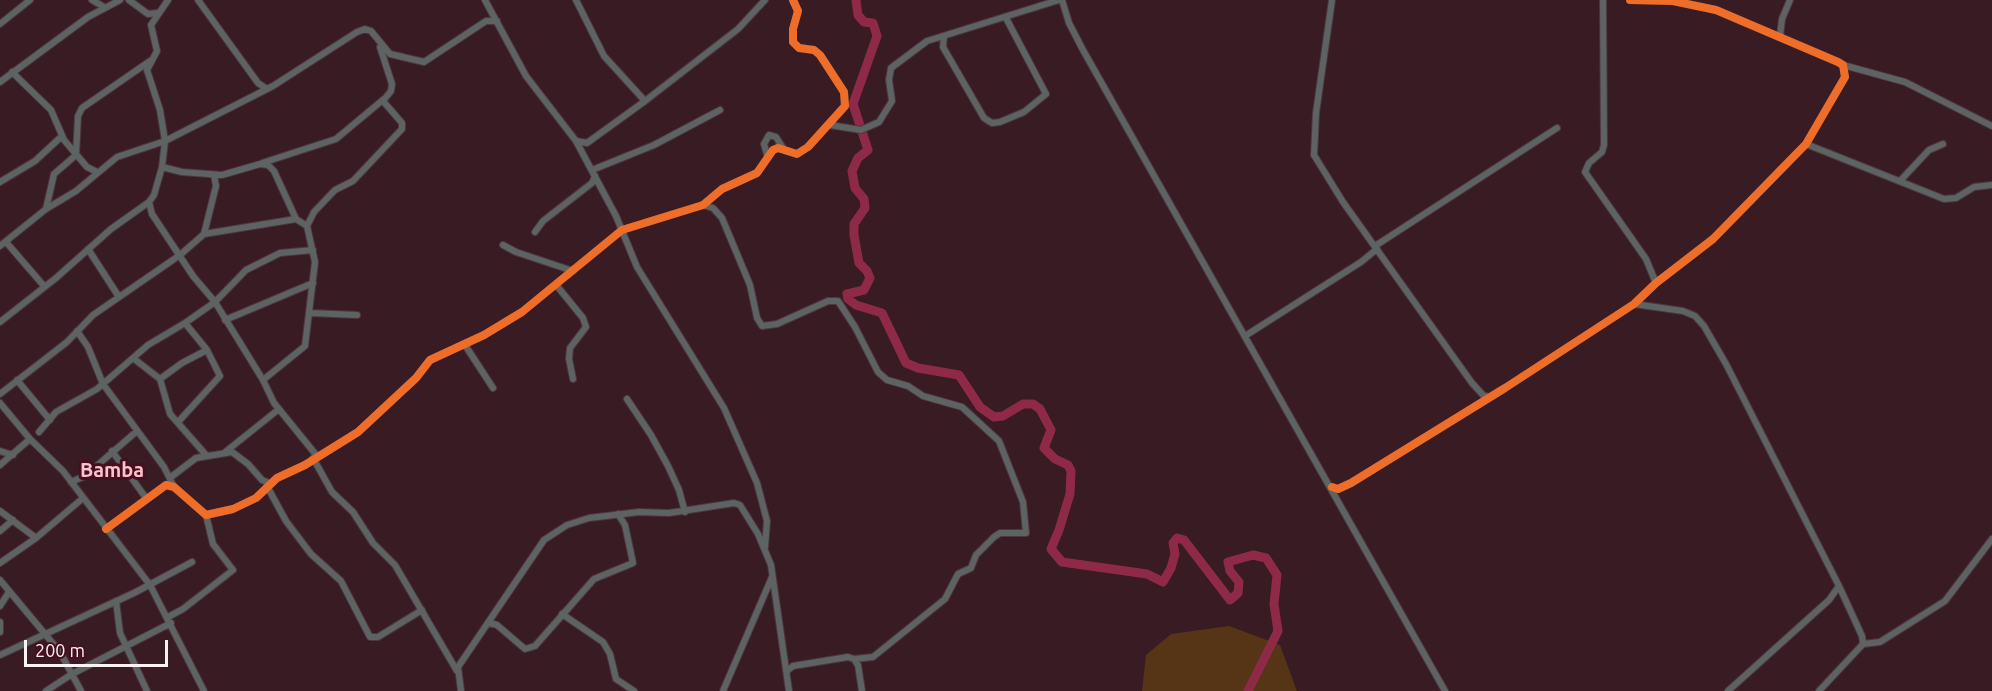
<!DOCTYPE html>
<style>
body{margin:0}
#map{position:relative;width:1992px;height:691px;overflow:hidden;background:#391b24;font-family:Ubuntu,sans-serif}
canvas{display:block}
.scale{position:absolute;left:24px;top:640px;width:144px;height:27px;box-sizing:border-box;border:3px solid #faf2f3;border-top:0;padding-left:8px;font-size:18px;line-height:21px;white-space:nowrap;color:#faf2f3;-webkit-text-stroke:4px #460e1f;paint-order:stroke}
</style>
<div id="map">
<canvas width="1992" height="691"></canvas>
<div class="scale">200 m</div>
</div>
<script>
const g = document.querySelector('canvas').getContext('2d');
g.lineJoin = 'round';
function paint(path, color) {
  g.fillStyle = color;
  g.fill(path, 'evenodd');
}
function poly(rows) {
  const path = new Path2D();
  for (const r of rows) {
    path.moveTo(r[0], r[1]);
    for (let i = 2; i < r.length; i += 2) path.lineTo(r[i], r[i + 1]);
  }
  return path;
}
function strokePath(path, color, width, dash) {
  g.strokeStyle = color;
  g.lineWidth = width;
  g.lineCap = dash ? 'butt' : 'round';
  g.setLineDash(dash || []);
  g.stroke(path);
}
function label(font, color, halo, rows, align = 'center') {
  g.font = font + ' Ubuntu,sans-serif';
  g.lineWidth = 6;
  g.setLineDash([]);
  g.textBaseline = 'middle';
  g.strokeStyle = halo;
  g.fillStyle = color;
  for (const [text, x, y, turn = 0] of rows) {
    g.save();
    g.translate(x, y);
    g.rotate((+turn || 0) * Math.PI / 180);
    g.textAlign = isNaN(turn) ? turn : align;
    if (halo) g.strokeText(text, 0, 0);
    g.fillText(text, 0, 0);
    g.restore();
  }
}
paint(poly([
 [1229,626,1280,645,1297,691,1142,691,1146,655,1171,634]
]), '#553515');
strokePath(poly([
 [856,0,858,15,864,22,873,23,877,36,853,104,868,150,858,158,852,171,855,188,864,199,865,208,854,224,854,235,859,263,867,271,870,278,864,290,847,294,848,299,856,305,882,313,906,363,918,368,959,375,980,407,994,417,1003,416,1023,404,1033,404,1040,409,1051,430,1044,448,1055,459,1068,465,1071,471,1070,494,1059,530,1051,549,1062,562,1147,574,1163,582,1171,568,1175,554,1173,543,1177,538,1184,540,1230,600,1238,593,1239,582,1230,571,1228,562,1253,555,1266,558,1277,575,1274,604,1278,631,1248,691]
]), '#8e2a47', 9);
const minor = poly([
 [92,0,104,7],
 [129,0,148,14,157,13],
 [198,0,258,83,267,89],
 [485,0,526,76,576,141,616,216,637,267,724,408,757,483,767,521,765,547],
 [576,0,604,56,645,101],
 [1062,0,1069,23,1083,50,1445,691],
 [1332,0,1316,113,1314,155,1343,202,1472,383,1483,395,1489,397],
 [1603,0,1604,145,1602,152,1589,163,1585,172,1646,259,1656,283],
 [0,24,30,0],
 [944,36,943,47,984,118,992,123,1000,122,1024,112,1046,94,1006,18],
 [1780,36,1782,19,1790,0],
 [1843,65,1905,82,1992,126],
 [12,72,51,110,64,140,87,167,97,172],
 [0,82,88,17,120,0],
 [830,125,861,130,879,122,892,101,889,80,891,68,927,41,1059,0],
 [576,141,587,143,645,101,738,29,765,0],
 [1806,144,1944,199,1956,198,1974,187,1992,185],
 [768,158,764,144,769,135,776,137,783,148],
 [262,163,336,139,384,99],
 [162,167,182,172,222,175,260,164,268,165,274,171,296,219],
 [592,170,654,145,720,110],
 [1900,181,1929,150,1943,144],
 [0,182,35,161,62,136],
 [149,202,152,214,193,276,215,302,263,380],
 [703,205,713,208,722,218,750,285,757,318,762,326,777,324,828,301,838,301,855,327,878,372,887,380,908,386,923,396,962,407,999,441,1023,502,1026,533,1000,533,994,537,976,555,971,568,958,574,945,599,873,657,854,659],
 [46,209,54,174,76,155,78,116,82,108,150,61],
 [535,232,543,221,592,183,595,176],
 [204,234,296,219,307,226],
 [6,242,44,286],
 [503,245,516,252,573,271],
 [0,246,46,209,76,191,117,157,165,141,273,86,357,32,365,29,371,31,390,54,424,62,486,21,497,21],
 [1375,246,1557,128],
 [88,249,119,297],
 [557,286,583,318,586,327,570,348,569,359,573,379],
 [1634,304,1683,311,1695,316,1704,326,1726,364,1839,586,1829,600,1728,691],
 [311,313,357,315],
 [225,320,313,283],
 [0,322,56,278,111,229,149,202,154,195,162,167,165,141,160,110,147,70,157,51,151,25,168,0],
 [77,331,88,347,103,384,164,467,174,487],
 [1245,336,1361,262,1377,249],
 [465,345,493,388],
 [133,358,160,379,170,414,206,455],
 [160,379,182,363,207,350],
 [17,380,50,420],
 [0,394,67,342,93,315,180,255,204,234,216,186,214,175],
 [627,399,651,435,668,466,679,490,685,512],
 [0,403,30,439,63,471,150,585,204,691],
 [179,421,220,376,207,350,185,323,215,302,246,270,280,253,313,250],
 [39,432,56,412,97,389,148,345,185,323],
 [0,451,13,455],
 [112,451,146,498],
 [224,453,279,409],
 [317,456,274,403,263,380,305,346,315,262,307,226,314,212,335,190,353,181,402,129,402,123,383,101,391,91,392,84,380,47],
 [313,458,332,492,353,512,373,543,395,565,457,671],
 [0,465,30,439],
 [171,477,196,458,232,452,248,464,262,480,271,484],
 [71,482,85,476,137,431],
 [1332,487,1338,489,1351,483,1505,388,1634,304,1656,283,1713,239,1806,144,1845,77,1843,65,1838,62,1716,10,1673,1,1630,0],
 [268,488,286,521,311,554,341,581,370,637,378,637,422,610],
 [0,511,36,538,83,498],
 [106,529,166,485,174,487,206,515,233,509,256,498,277,478,305,465,358,432,416,378,430,360,484,335,522,312,622,230,703,205,722,189,757,173,773,150,778,148,797,154,808,147,845,106,844,92,820,55,814,50,799,48,793,42,793,29,798,11,793,0],
 [0,531,13,520],
 [0,563,36,538],
 [0,580,60,652,81,691],
 [116,601,120,633,147,691],
 [0,606,9,592],
 [562,614,603,642,610,654,616,679,634,691],
 [168,617,183,609,233,570,213,544,206,515],
 [0,622,0,632],
 [490,623,497,625,525,649,535,646,594,579,633,563,625,525,618,514],
 [1863,644,1880,642,1945,601,1992,539],
 [0,655,134,593,192,562],
 [787,671,793,666,848,657,854,659,858,665,862,691],
 [46,691,72,674,171,623],
 [461,691,458,667,544,540,567,525,589,518,639,512,669,513,734,503,740,505,758,534,771,565,789,691],
 [723,691,772,577],
 [1819,691,1863,644,1862,636,1839,586]
]);
strokePath(minor, '#4e373e', 8);
strokePath(minor, '#5d6263', 6);
strokePath(poly([
 [1332,487,1338,489,1351,483,1505,388,1634,304,1656,283,1713,239,1806,144,1845,77,1843,65,1838,62,1716,10,1673,1,1630,0],
 [106,529,166,485,174,487,206,515,233,509,256,498,277,478,305,465,358,432,416,378,430,360,484,335,522,312,622,230,703,205,722,189,757,173,773,150,778,148,797,154,808,147,845,106,844,92,820,55,814,50,799,48,793,42,793,29,798,11,793,0]
]), '#ee6e29', 8);
label('bold 20px', '#fcc2cc', '#460e1f', [
 ["Bamba",112,470]
]);
</script>
